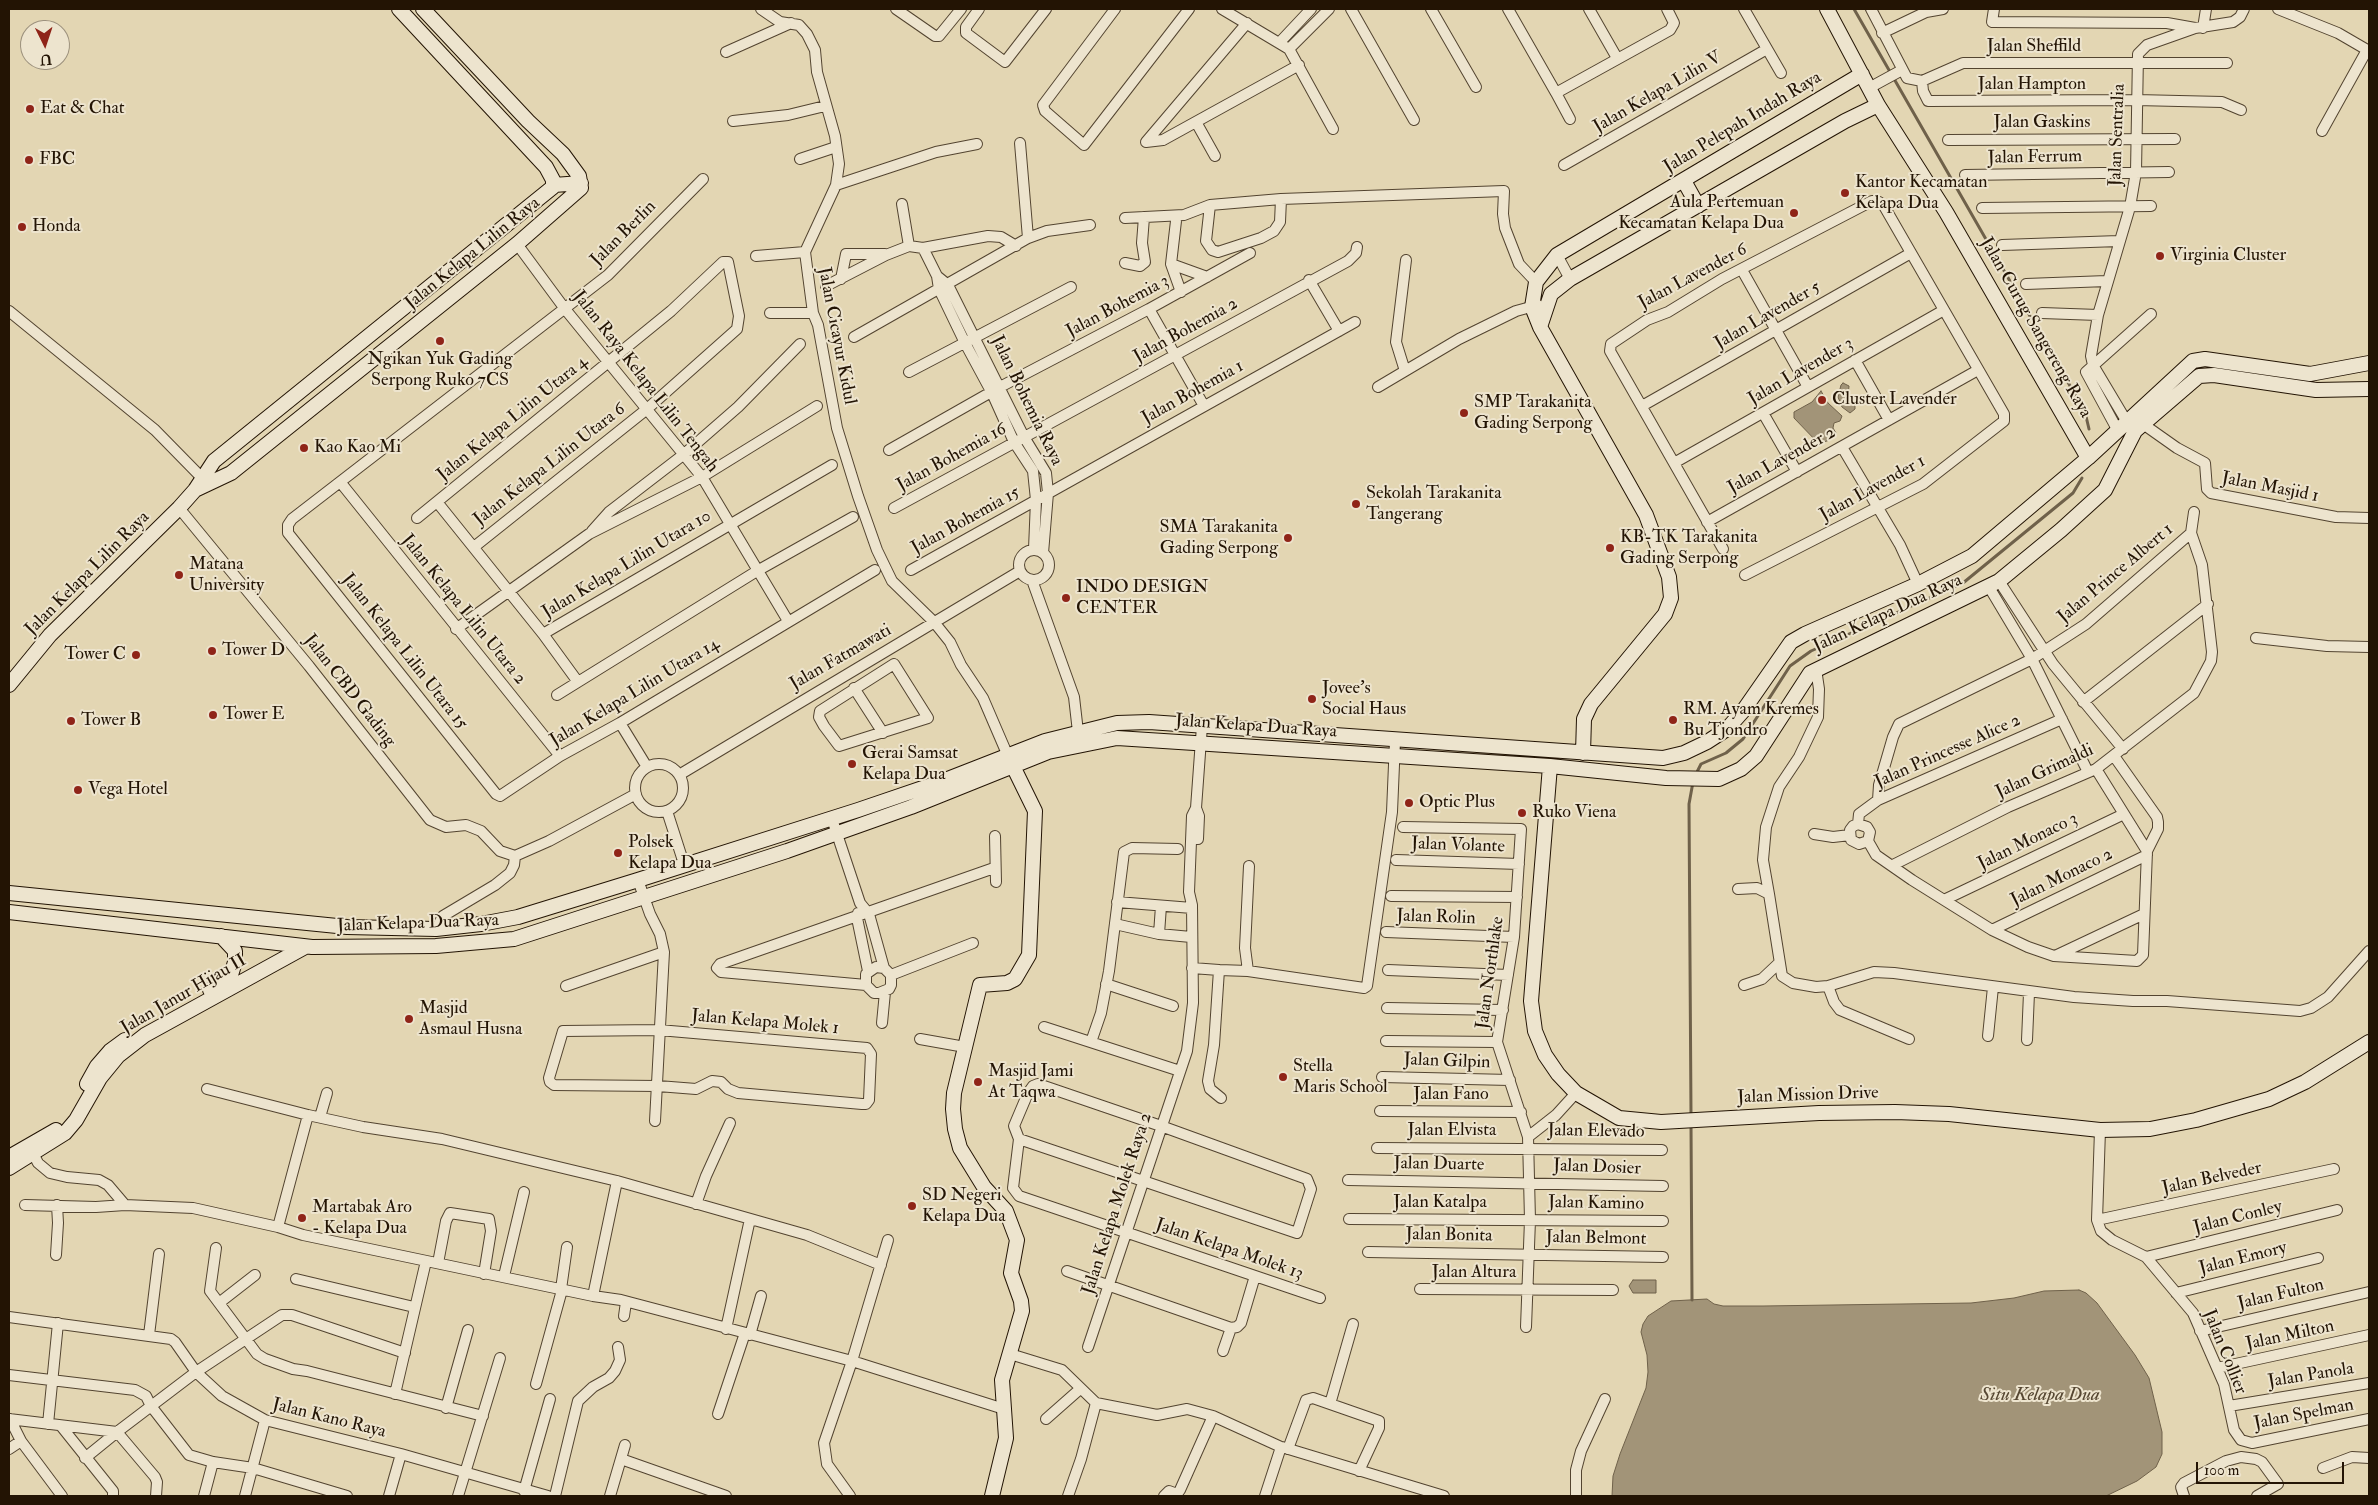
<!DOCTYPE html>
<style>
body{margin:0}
#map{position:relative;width:2378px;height:1505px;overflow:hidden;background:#e3d6b3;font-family:"IM FELL Double Pica",serif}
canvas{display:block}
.frame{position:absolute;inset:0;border:10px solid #231404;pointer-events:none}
.north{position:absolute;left:20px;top:20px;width:50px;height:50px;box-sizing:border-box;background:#ede4ce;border:1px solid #9c917d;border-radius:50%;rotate:176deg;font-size:14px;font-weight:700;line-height:20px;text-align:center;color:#231404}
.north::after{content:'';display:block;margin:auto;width:18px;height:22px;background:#8f2418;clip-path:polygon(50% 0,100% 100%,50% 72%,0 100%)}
.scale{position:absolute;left:2196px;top:1462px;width:148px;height:22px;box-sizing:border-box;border:2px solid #231404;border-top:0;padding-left:6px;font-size:15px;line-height:18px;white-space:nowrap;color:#231404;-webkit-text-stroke:4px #ede4ce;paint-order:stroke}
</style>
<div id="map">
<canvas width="2378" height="1505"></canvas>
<div class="frame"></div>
<div class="north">U</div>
<div class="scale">100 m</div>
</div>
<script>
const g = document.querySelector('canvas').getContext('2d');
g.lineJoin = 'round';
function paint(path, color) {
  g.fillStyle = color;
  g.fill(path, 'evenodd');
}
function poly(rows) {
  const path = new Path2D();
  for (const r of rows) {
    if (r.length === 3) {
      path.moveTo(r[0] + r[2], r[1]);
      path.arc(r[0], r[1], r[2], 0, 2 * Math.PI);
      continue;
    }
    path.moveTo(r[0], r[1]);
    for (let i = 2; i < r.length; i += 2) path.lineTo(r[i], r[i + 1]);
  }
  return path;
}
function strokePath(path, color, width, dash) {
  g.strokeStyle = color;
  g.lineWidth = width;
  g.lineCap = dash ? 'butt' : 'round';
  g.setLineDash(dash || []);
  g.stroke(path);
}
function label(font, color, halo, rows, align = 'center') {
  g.font = font + ' "IM FELL Double Pica",serif';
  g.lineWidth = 4;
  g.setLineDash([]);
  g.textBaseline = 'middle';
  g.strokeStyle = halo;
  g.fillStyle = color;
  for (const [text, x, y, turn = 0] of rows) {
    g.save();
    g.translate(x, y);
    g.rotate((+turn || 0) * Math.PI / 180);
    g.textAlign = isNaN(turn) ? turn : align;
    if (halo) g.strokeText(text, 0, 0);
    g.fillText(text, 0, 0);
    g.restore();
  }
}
const water = poly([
 [1843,383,1849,386,1848,397,1855,406,1855,409,1850,413,1842,407,1838,397,1841,385,1843,383],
 [1821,391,1828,403,1842,416,1840,421,1834,423,1833,428,1836,433,1832,439,1819,444,1794,418,1794,412,1812,402,1821,391],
 [1633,1280,1656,1280,1656,1293,1633,1293,1629,1286,1633,1280],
 [2079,1290,2086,1293,2097,1303,2135,1355,2149,1378,2162,1432,2162,1454,2156,1467,2137,1481,2106,1496,1612,1496,1613,1476,1620,1454,1646,1388,1648,1372,1647,1355,1641,1332,1643,1324,1648,1316,1671,1301,1707,1299,1714,1304,1723,1306,1763,1306,1971,1303,2014,1298,2044,1291,2079,1290]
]);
paint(water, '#a29478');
strokePath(water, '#6f614a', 1);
strokePath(poly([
 [1854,9,2085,412,2089,429],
 [1696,774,1701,764,1726,753,1743,739,1790,666,1811,651,1963,583,2073,493,2082,478],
 [1691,1115,1689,804,1693,782],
 [1691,1124,1692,1300]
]), '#6f614a', 3);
const street = poly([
 [761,9,780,22,799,25,807,34,815,50,817,72,835,136,839,164,836,185,805,252,813,313,818,325,837,428,858,496,877,550,892,581,934,622,950,642,961,665,983,698,1008,756],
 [896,9,935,36,939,36,961,9],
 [979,9,966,27,966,33,1005,62,1046,9],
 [1115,9,1043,105,1045,111,1084,145,1189,9],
 [1222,9,1289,49,1333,129],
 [1351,9,1414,120],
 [1431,9,1476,87],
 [1508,9,1556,93,1670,30,1674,23,1667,9],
 [1589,9,1617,58],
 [1744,9,1781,73],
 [1871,9,1907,78,1922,81],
 [1994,9,1992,22,2167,23,2195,28,2233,22,2240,17,2244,9],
 [2278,9,2338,33,2369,51],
 [2203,28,2206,9],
 [1882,33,1926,12,1943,9],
 [1280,42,1311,9],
 [1289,49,1329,9],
 [726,52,791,23],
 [2227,63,1963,63,1922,81,1923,91,1928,101,2136,100,2222,102,2241,110],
 [1869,88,1902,70],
 [1556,93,1570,119],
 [733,121,788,115,825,106],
 [1196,122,1215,156],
 [2322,131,2367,50],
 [1948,140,2175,139],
 [1146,142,1163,140,1299,65],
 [1146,142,1247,23],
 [1020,143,1028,238],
 [800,159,836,147],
 [1564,165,1767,49],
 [1965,175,2169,172],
 [703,179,608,275,292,519,288,525,288,533,496,794,500,796,560,756,620,723,875,570],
 [836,185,936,152,977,144],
 [902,204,909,246],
 [1210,205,1281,199],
 [1982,208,2151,206],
 [1125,218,1184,215,1210,205,1206,241,1212,250,1218,252,1261,238,1274,231,1280,222,1281,199,1504,191,1503,214,1505,228,1519,264,1536,282],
 [1176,221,1171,264,1181,292],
 [517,244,565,309,702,477,788,621],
 [2002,245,2119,241],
 [923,248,937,276,939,289,965,343,992,393,1014,442,1033,471,1036,500,1034,549],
 [1557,255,1570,279],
 [756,256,805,252],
 [1125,263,1140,266,1145,262,1142,243,1144,217],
 [1171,264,1207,277],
 [1742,270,1808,387],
 [937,276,948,285,1024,437,1046,473,1048,493,1043,553],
 [841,279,846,254,885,254],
 [1309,280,1339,331],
 [2026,284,2107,281],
 [826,286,886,255,909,246,923,248,988,236,1001,237,1016,246],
 [1149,309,1204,406],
 [9,311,155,430,206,482],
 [770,313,813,313],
 [2042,313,2098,315],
 [854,337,1028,238,1047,231,1090,225],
 [1855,360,1889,420],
 [1405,371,1396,342,1406,260],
 [909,372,1071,287],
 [1378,387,1459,339,1516,311,1538,305],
 [1642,406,1911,253],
 [1763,413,1797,472],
 [2127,422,2093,365,2091,356,2098,315,2130,207,2136,172,2138,54,2147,45,2195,28],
 [2143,424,2177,448,2205,463,2207,489,2211,493,2336,517,2369,518],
 [2118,431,2086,372,2151,314],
 [1842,447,1900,545,1918,584],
 [889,450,1000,387,1149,309,1250,253],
 [1674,463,1944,310],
 [341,483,560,756],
 [437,502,543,634,578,682],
 [179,508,309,666,430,820,446,827,466,825,481,831,500,851,515,856],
 [894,508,1348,261,1356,253,1357,247],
 [417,518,671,311,723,262,728,262,739,316,737,329,647,409,474,547],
 [1707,522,1978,370],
 [592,531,609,512,683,455,738,407,800,344],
 [1723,549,1610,351,1611,344,1647,320,1668,312,1722,279,1872,201,1879,202,1884,206,2004,414,2004,421,1923,484,1745,575],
 [1034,565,15],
 [911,570,1355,322],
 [1032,580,1074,697,1078,732],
 [1999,581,2053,664,2123,749],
 [1989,587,2032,659,2088,772],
 [456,629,589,534,702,477,817,406],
 [543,634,832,465],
 [2256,638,2327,646,2369,647],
 [894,664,928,718,839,746,824,726,819,717,820,711,894,664],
 [854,688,883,733],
 [557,695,757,571,853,517],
 [2083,702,2208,604],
 [620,723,647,767],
 [659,788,24],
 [2096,769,2147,851],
 [679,775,1020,571],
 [1878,800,1879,785,1893,737,1899,724,2032,659,2086,624,2191,533,2194,512],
 [1196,808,1199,816,1198,839],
 [667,811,684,864],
 [832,819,860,903,869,914,884,968,891,975,891,985,889,989,879,993,874,993,866,985,866,974,876,967,884,968],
 [1858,824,1859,814,1878,800,2062,719],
 [1403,827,1521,829,1514,937,1497,1042,1528,1137,1530,1220,1526,1327],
 [1814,834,1833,837,1850,835],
 [995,836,996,882],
 [1868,841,1859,844,1851,840,1850,830,1853,826,1858,824,1867,827,1870,832,1868,841,1876,855,1912,880,1992,930,2028,947,2054,956,2137,961,2143,955,2147,851,2158,829,2158,822,2157,817,2114,756],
 [515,856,549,841,636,794],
 [1396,860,1519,864],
 [1893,865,2008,807,2096,769,2194,693,2211,661,2212,652,2202,565,2191,533],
 [638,880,650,914,660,934,664,952,655,1121],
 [1738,889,1757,888,1769,894,1782,976,1793,983,1816,987,1828,986,1874,972,1894,973,2074,997,2133,1001,2167,1001,2300,1011,2311,1008,2328,997,2369,951],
 [1769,894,1763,860,1766,827,1779,787,1799,757,1818,717,1819,689,1816,669],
 [1391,896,1517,897],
 [1946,899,2124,814],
 [1117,902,1192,908],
 [858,913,857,918,868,971],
 [1115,924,1159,934,1191,937],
 [436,929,443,916,495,885,510,873,514,865,515,856],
 [1992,930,2147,855],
 [1386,932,1514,937],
 [1159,934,1161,906],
 [2055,956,2144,914],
 [1192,968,1219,970],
 [1388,970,1508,975],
 [1248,971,1245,948,1249,866],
 [891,975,973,943],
 [1106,984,1173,1006],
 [866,985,721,972,717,968,720,964,994,868],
 [1744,985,1762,979,1779,963],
 [566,986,664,952],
 [1828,986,1834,1002,1840,1010,1909,1039],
 [1387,1008,1503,1010],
 [882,1023,885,992],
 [1044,1027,1180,1071],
 [659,1030,867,1048,871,1054,869,1100,866,1104,862,1104,738,1093,728,1089,721,1082,712,1081,696,1089,658,1086,554,1085,550,1082,549,1078,563,1031,659,1030],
 [1988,1036,1993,987],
 [920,1039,965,1047],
 [2027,1040,2029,993],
 [1386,1041,1497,1042],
 [1091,1042,1101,1013,1109,971,1124,852,1132,848,1178,849],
 [1382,1077,1510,1080],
 [207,1089,308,1115,363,1127,442,1139,617,1181,807,1235,881,1265],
 [1221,1098,1210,1089,1208,1081,1214,1045,1219,970,1248,971,1364,988,1367,986,1392,812,1395,741],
 [1380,1111,1521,1112],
 [320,1117,327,1093],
 [2100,1130,2097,1220,2101,1231,2112,1240,2146,1257,2193,1313,2224,1384,2234,1430,2241,1440,2252,1443,2369,1419],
 [1528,1137,1556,1115,1576,1093],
 [1019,1139,1297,1233,1311,1189,1307,1179,1161,1126,1038,1084,1033,1086,1028,1093,1014,1126,1019,1139,1013,1188,1019,1196,1320,1298],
 [30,1147,38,1163,50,1173,67,1177,99,1180,108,1185,125,1205],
 [1377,1148,1662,1150],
 [1348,1180,1663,1186],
 [696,1204,706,1176,730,1123],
 [25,1205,96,1207,125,1205,193,1208,278,1227,303,1235,593,1296,621,1300,852,1361,1004,1409],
 [1349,1219,1663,1221],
 [2097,1220,2334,1169],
 [278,1227,308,1115],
 [216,1248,210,1291,257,1354,265,1359,293,1369,307,1371,483,1416],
 [1368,1252,1663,1257],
 [56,1255,58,1223,57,1205],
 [2146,1257,2337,1210],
 [438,1263,446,1221,450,1213,489,1219,491,1231,484,1274],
 [1067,1271,1231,1328,1237,1327,1241,1323,1255,1276],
 [504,1276,524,1192],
 [296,1279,414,1307],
 [561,1289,567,1247],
 [1420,1289,1613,1290],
 [2176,1293,2318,1258],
 [593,1296,617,1181],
 [219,1303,255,1275],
 [624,1316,626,1302],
 [9,1317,171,1339,175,1342,196,1372,222,1396,265,1420,401,1454,548,1496],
 [726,1329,750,1219],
 [2200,1331,2369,1292],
 [149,1335,159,1254],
 [750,1335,761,1296],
 [1088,1347,1187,1051,1193,1003,1192,905,1189,892,1192,816,1196,808,1202,726],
 [1223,1351,1231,1328],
 [1010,1354,1062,1370,1096,1403,1157,1415,1187,1409,1213,1416,1281,1447,1265,1496],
 [2217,1368,2369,1335],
 [9,1375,135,1390,146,1396,151,1406,189,1455,213,1462,253,1468,347,1496],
 [536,1384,562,1290],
 [395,1394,426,1261],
 [1330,1404,1353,1324],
 [2229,1406,2369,1383],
 [446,1408,468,1330],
 [718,1414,745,1333],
 [9,1419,117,1432,155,1477,157,1482,156,1496],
 [1046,1419,1080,1389],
 [48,1424,58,1323],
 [61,1426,113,1491,113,1496],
 [21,1441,62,1496],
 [1282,1447,1444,1496],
 [9,1449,21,1441,10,1419],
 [1288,1449,1306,1400,1313,1398,1379,1421,1379,1428,1359,1471],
 [85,1458,117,1432,196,1372,282,1315,292,1315,405,1353],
 [621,1459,726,1496],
 [2323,1468,2352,1457,2369,1458],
 [524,1491,550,1399],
 [204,1496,213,1462],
 [245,1496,265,1420],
 [389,1496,401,1454],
 [458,1496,500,1358],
 [555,1496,578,1401,593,1387,609,1378,615,1371,620,1360,618,1347],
 [610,1496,625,1445],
 [850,1496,827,1464,824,1443,852,1361,888,1240],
 [1068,1496,1081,1459,1096,1403],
 [1164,1496,1169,1491,1177,1494,1180,1490,1213,1416],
 [1576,1496,1576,1470,1581,1451,1605,1399],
 [2184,1496,2181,1487,2184,1483,2226,1461,2241,1457,2256,1459,2262,1462,2278,1484,2257,1496]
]);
const secondary = poly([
 [1827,9,1878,105,1946,212,2088,458],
 [1684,181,1698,206],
 [554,185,581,183],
 [1540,327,1551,294,1570,279,1845,121,1878,105],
 [195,490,231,473,517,244,581,188,579,176,563,154,528,121,423,9],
 [9,685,50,635,179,508,195,490,214,461,553,187,553,180,546,167,399,9],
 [1583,753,1584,719,1591,704,1665,614,1671,598,1669,577,1646,515,1540,327,1532,307,1536,282,1557,255,1862,74],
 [1550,766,1531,1001,1535,1031,1545,1055,1558,1074,1576,1093,1619,1118,1661,1122,1819,1113,1895,1112,1949,1114,2100,1130,2150,1129,2196,1120,2269,1099,2305,1082,2369,1042],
 [9,893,347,927,436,929,481,924,518,917,638,880,858,810,940,782,1045,741,1117,723,1149,722,1663,758,1684,753,1707,742,1727,729,1743,711,1791,642,1805,634,1918,584,1972,556,2088,458,2193,361,2205,359,2310,374,2369,363],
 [9,912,312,947,436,946,514,939,787,851,911,807,1048,752,1117,738,1550,766,1666,778,1719,779,1741,769,1756,756,1810,673,1999,581,2061,530,2105,490,2135,431,2199,376,2214,375,2316,390,2369,389],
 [210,990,231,975,235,962,235,951,221,936],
 [87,1084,97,1066,110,1051,125,1040],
 [9,1157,56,1130],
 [9,1168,65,1133,76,1120,100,1078,118,1056,145,1035,305,947],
 [992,1496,1006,1438,1002,1380,1022,1311,1021,1301,1011,1273,1017,1240,1006,1211,984,1187,960,1148,955,1129,953,1109,954,1093,980,985,1007,983,1015,979,1029,955,1035,811,1009,758]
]);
strokePath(street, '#534430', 12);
strokePath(secondary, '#231404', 16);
strokePath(street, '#ede4ce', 10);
strokePath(secondary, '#ede4ce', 14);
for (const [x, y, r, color] of [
 [30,109,5,"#8f2418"],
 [29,160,5,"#8f2418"],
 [1845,193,5,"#8f2418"],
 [1794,213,5,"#8f2418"],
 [22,227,5,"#8f2418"],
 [2160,256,5,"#8f2418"],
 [440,341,5,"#8f2418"],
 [1822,400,5,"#8f2418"],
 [1464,413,5,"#8f2418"],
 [304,448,5,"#8f2418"],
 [1356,504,5,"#8f2418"],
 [1288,538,5,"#8f2418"],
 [1610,548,5,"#8f2418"],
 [179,575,5,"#8f2418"],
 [1066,598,5,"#8f2418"],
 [212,651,5,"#8f2418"],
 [136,655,5,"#8f2418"],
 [1312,699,5,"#8f2418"],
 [213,715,5,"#8f2418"],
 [1673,720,5,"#8f2418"],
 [71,721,5,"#8f2418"],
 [852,764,5,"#8f2418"],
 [78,790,5,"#8f2418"],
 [1409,803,5,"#8f2418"],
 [1522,813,5,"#8f2418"],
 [618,853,5,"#8f2418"],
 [409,1019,5,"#8f2418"],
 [1283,1077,5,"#8f2418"],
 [978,1082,5,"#8f2418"],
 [912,1206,5,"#8f2418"],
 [302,1218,5,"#8f2418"]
]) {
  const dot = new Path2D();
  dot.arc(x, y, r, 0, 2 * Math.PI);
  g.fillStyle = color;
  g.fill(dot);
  strokePath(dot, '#ede4ce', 2);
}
label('18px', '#231404', '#ede4ce', [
 ["Jalan Sheffild",2034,47],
 ["Jalan Hampton",2032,85],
 ["Jalan Kelapa Lilin V",1658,93,-30],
 ["Jalan Pelepah Indah Raya",1743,123,-31],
 ["Jalan Gaskins",2042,123],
 ["Jalan Sentralia",2118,135,-88],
 ["Jalan Ferrum",2035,158,-1],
 ["Jalan Berlin",624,234,-45],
 ["Jalan Kelapa Lilin Raya",473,254,-39],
 ["Jalan Lavender 6",1693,277,-28],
 ["Jalan Bohemia 3",1118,307,-28],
 ["Jalan Lavender 5",1768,316,-30],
 ["Jalan Curug Sangereng Raya",2035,328,60],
 ["Jalan Bohemia 2",1186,331,-29],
 ["Jalan Cicayur Kidul",836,336,79],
 ["Jalan Lavender 3",1801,372,-30],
 ["Jalan Raya Kelapa Lilin Tengah",645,382,52],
 ["Jalan Bohemia 1",1193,393,-29],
 ["Jalan Bohemia Raya",1026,401,64],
 ["Jalan Kelapa Lilin Utara 4",513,419,-39],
 ["Jalan Bohemia 16",952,458,-29],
 ["Jalan Lavender 2",1782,461,-29],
 ["Jalan Kelapa Lilin Utara 6",550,465,-38],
 ["Jalan Masjid 1",2270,488,11],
 ["Jalan Lavender 1",1873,489,-29],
 ["Jalan Bohemia 15",966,521,-29],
 ["Jalan Kelapa Lilin Utara 10",627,565,-31],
 ["Jalan Kelapa Lilin Raya",88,574,-45],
 ["Jalan Prince Albert 1",2116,574,-40],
 ["Jalan Kelapa Lilin Utara 2",463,610,51],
 ["Jalan Kelapa Dua Raya",1888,614,-25],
 ["Jalan Kelapa Lilin Utara 15",404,652,52],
 ["Jalan Fatmawati",841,658,-30],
 ["Jalan CBD Gading",349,691,52],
 ["Jalan Kelapa Lilin Utara 14",635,693,-31],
 ["Jalan Kelapa Dua Raya",1256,727,4],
 ["Jalan Princesse Alice 2",1948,752,-24],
 ["Jalan Grimaldi",2045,772,-25],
 ["Jalan Monaco 3",2028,842,-26],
 ["Jalan Volante",1458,846,2],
 ["Jalan Monaco 2",2062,878,-26],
 ["Jalan Rolin",1436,918,2],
 ["Jalan Kelapa Dua Raya",418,924,-2],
 ["Jalan Northlake",1491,973,-82],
 ["Jalan Janur Hijau II",184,995,-30],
 ["Jalan Kelapa Molek 1",765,1023,5],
 ["Jalan Gilpin",1447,1062,2],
 ["Jalan Fano",1451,1095],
 ["Jalan Mission Drive",1808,1096,-2],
 ["Jalan Elvista",1452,1131],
 ["Jalan Elevado",1596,1132,1],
 ["Jalan Duarte",1439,1165,1],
 ["Jalan Dosier",1597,1168,2],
 ["Jalan Belveder",2212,1179,-12],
 ["Jalan Katalpa",1440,1203],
 ["Jalan Kelapa Molek Raya 2",1118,1204,-72],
 ["Jalan Kamino",1596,1204,1],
 ["Jalan Conley",2238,1218,-14],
 ["Jalan Bonita",1449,1236,1],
 ["Jalan Belmont",1596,1239,1],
 ["Jalan Kelapa Molek 13",1229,1250,19],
 ["Jalan Emory",2243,1259,-14],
 ["Jalan Altura",1474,1273],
 ["Jalan Fulton",2281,1295,-13],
 ["Jalan Milton",2290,1336,-12],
 ["Jalan Collier",2224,1352,68],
 ["Jalan Panola",2311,1376,-9],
 ["Jalan Spelman",2304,1415,-11],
 ["Jalan Kano Raya",329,1419,14]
]);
label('18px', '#231404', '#ede4ce', [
 ["Eat & Chat",40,109],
 ["FBC",39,160],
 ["Kantor Kecamatan",1855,183],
 ["Kelapa Dua",1855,204],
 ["Aula Pertemuan",1784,203,"right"],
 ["Kecamatan Kelapa Dua",1784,224,"right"],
 ["Honda",32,227],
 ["Virginia Cluster",2170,256],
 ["Ngikan Yuk Gading",440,360,"center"],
 ["Serpong Ruko 7CS",440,381,"center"],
 ["Cluster Lavender",1832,400],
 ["SMP Tarakanita",1474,403],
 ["Gading Serpong",1474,424],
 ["Kao Kao Mi",314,448],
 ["Sekolah Tarakanita",1366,494],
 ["Tangerang",1366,515],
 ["SMA Tarakanita",1278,528,"right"],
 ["Gading Serpong",1278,549,"right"],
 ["KB-TK Tarakanita",1620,538],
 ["Gading Serpong",1620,559],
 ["Matana",189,565],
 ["University",189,586],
 ["INDO DESIGN",1076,588],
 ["CENTER",1076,609],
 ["Tower D",222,651],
 ["Tower C",126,655,"right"],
 ["Jovee's",1322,689],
 ["Social Haus",1322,710],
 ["RM. Ayam Kremes",1683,710],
 ["Bu Tjondro",1683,731],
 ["Tower E",223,715],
 ["Tower B",81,721],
 ["Gerai Samsat",862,754],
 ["Kelapa Dua",862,775],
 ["Vega Hotel",88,790],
 ["Optic Plus",1419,803],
 ["Ruko Viena",1532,813],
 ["Polsek",628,843],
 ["Kelapa Dua",628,864],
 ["Masjid",419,1009],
 ["Asmaul Husna",419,1030],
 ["Stella",1293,1067],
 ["Maris School",1293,1088],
 ["Masjid Jami",988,1072],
 ["At Taqwa",988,1093],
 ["SD Negeri",922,1196],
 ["Kelapa Dua",922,1217],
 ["Martabak Aro",312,1208],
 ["- Kelapa Dua",312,1229]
], 'left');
label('italic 19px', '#564732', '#ede4ce', [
 ["Situ Kelapa Dua",2040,1396]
]);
</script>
